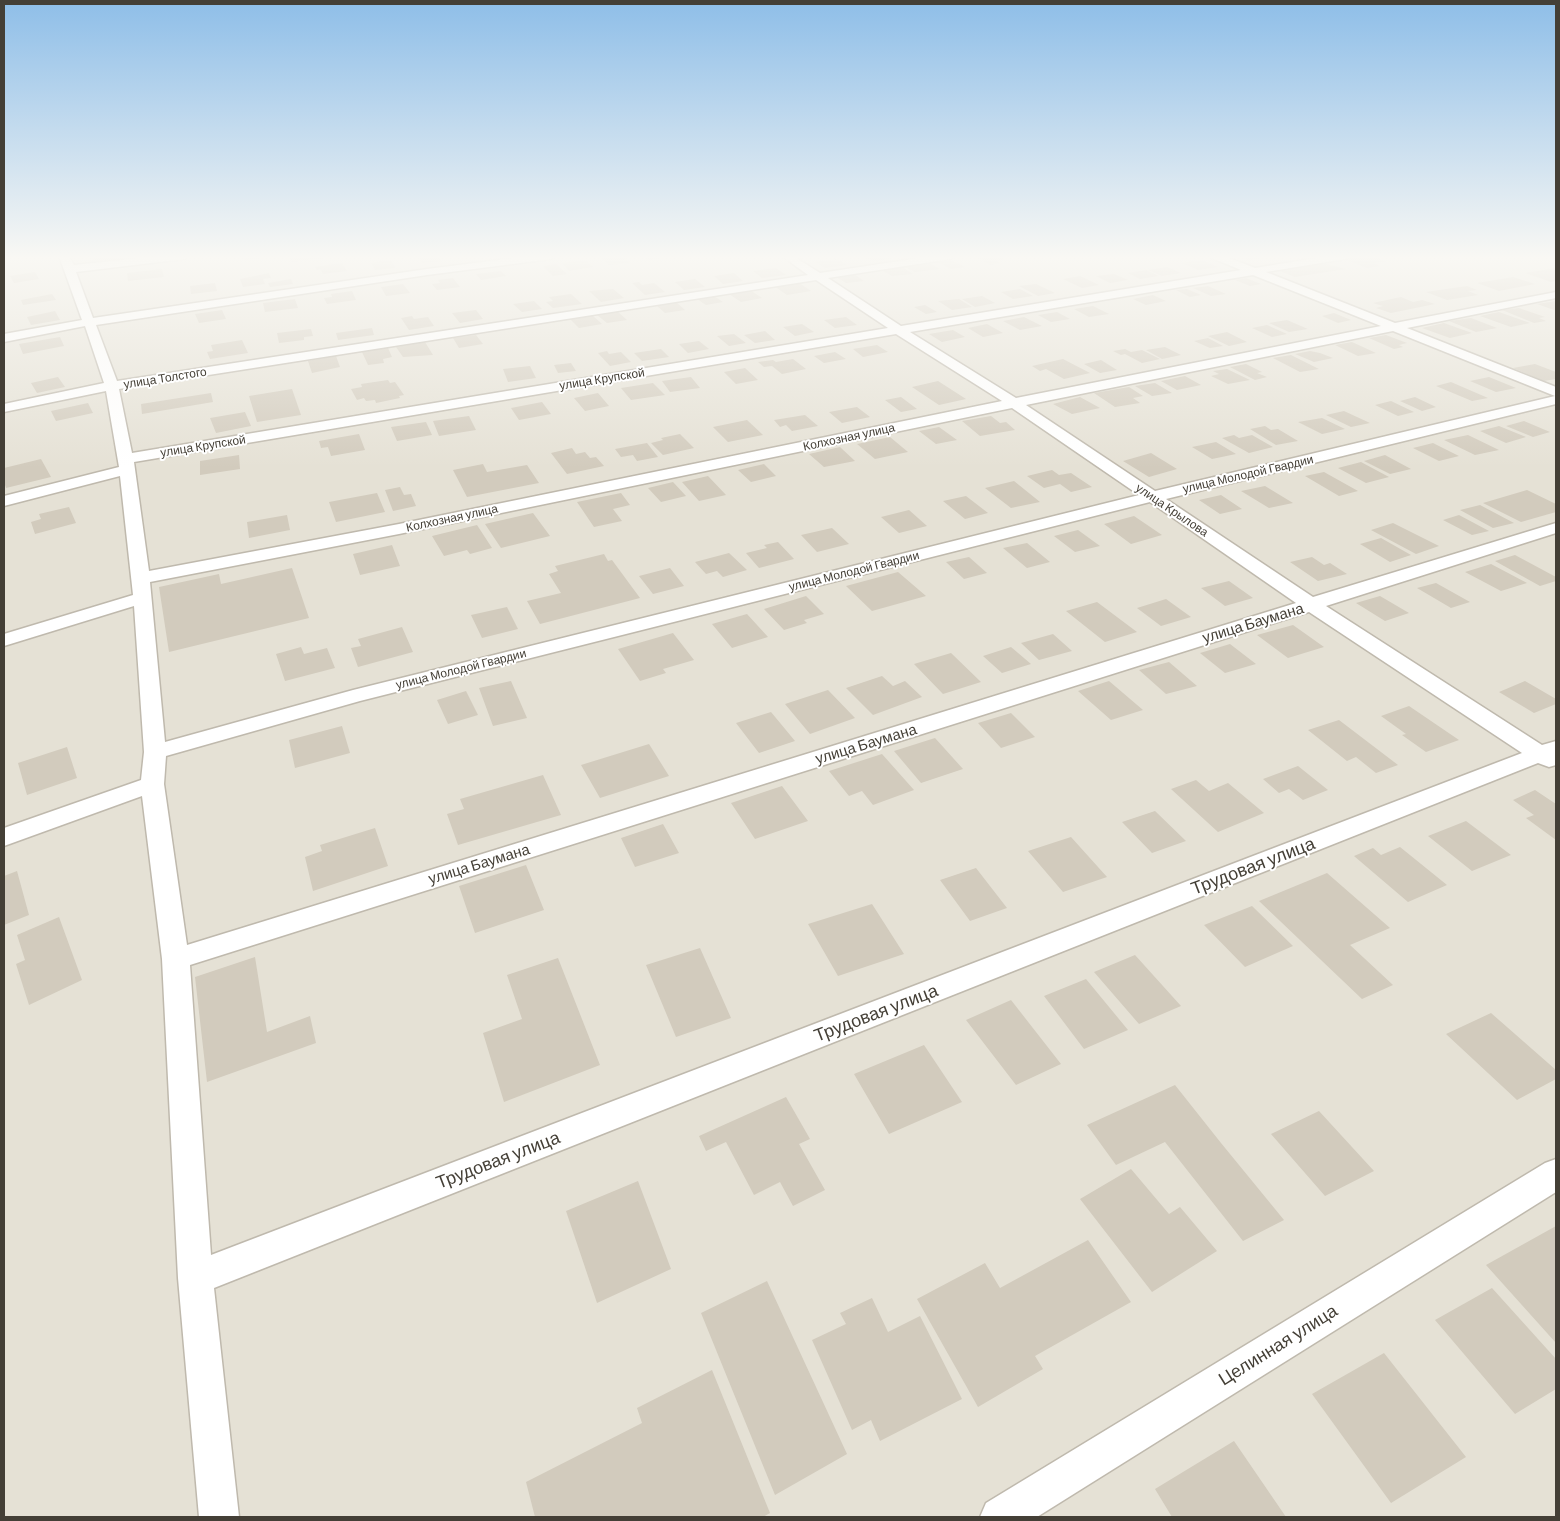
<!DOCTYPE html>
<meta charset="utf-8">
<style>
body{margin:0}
#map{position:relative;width:1560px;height:1521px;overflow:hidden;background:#f2efe7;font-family:Barlow,sans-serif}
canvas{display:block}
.frame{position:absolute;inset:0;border:5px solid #443f36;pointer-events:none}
</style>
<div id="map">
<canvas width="1560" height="1521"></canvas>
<div class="frame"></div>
</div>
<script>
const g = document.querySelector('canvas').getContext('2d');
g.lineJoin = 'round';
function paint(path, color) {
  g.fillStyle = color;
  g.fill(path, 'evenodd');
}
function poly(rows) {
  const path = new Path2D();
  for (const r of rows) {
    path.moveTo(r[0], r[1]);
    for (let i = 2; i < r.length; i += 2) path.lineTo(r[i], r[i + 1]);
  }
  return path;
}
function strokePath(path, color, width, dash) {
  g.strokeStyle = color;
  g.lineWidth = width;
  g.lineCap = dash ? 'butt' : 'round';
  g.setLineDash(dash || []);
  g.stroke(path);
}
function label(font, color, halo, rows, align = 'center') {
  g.font = font + ' Barlow,sans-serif';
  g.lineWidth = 4;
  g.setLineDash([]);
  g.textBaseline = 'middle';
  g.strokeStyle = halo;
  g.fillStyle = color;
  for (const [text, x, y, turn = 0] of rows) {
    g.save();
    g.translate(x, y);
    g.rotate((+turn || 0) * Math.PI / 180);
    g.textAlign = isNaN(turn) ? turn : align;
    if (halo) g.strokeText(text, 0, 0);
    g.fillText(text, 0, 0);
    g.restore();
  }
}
paint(poly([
 [4,256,1556,256,1556,1517,4,1517]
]), '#e5e1d5');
paint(poly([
 [106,256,151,256,151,257,94,264,92,257],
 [243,256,273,256,273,257,245,260],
 [298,256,331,256,331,257,292,262,289,257],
 [418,256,438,256,442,261,422,263],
 [621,256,630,263,609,265,602,258],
 [644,256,667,256,669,257,648,260],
 [860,256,884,256,890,259,875,261],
 [975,256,998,256,1005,259,996,261,1000,263,990,265],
 [1238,256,1270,256,1270,257,1248,260],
 [1366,256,1387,261,1373,263,1380,266,1367,268,1344,259],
 [837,259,847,265,825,268,815,262],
 [391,260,395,268,375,270,371,263],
 [586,260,593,267,569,271,562,263],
 [951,260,965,267,951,269,938,262],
 [1202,260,1218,267,1198,270,1182,263],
 [342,263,347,271,323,274,320,269,317,270,315,267],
 [929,263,940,269,915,272,905,267],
 [1322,263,1346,269,1295,277,1277,270],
 [556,264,567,274,553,276,543,266],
 [902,267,913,274,892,276,881,270],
 [1167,267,1181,273,1162,276,1148,270],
 [776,268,786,275,762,278,753,271],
 [1556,268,1556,281,1551,282,1525,273],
 [162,269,164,277,128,281,127,273],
 [1146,270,1159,276,1140,279,1128,273],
 [501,271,506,276,481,280,476,274],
 [35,272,39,279,14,283,10,276],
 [269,273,271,278,263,279,265,284,243,287,240,279],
 [734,273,743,281,723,284,714,276],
 [854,274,864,281,846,283,836,277],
 [1114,274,1128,280,1110,283,1096,276],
 [1080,276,1099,285,1082,288,1063,279],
 [1513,277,1535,284,1499,291,1477,283],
 [453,278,460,287,437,290,432,284,440,283,438,280],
 [1246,278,1261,284,1250,286,1235,280],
 [291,279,293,284,270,287,268,283],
 [695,279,705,287,684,290,675,282],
 [639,282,642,285,654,283,665,292,645,295,632,283],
 [798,282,811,291,787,295,774,286],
 [215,283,217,291,191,294,190,286],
 [403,284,410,293,386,296,381,287],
 [1036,284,1055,293,1038,296,1019,286],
 [1208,286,1226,294,1211,296,1193,288],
 [1467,286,1477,290,1468,291,1478,295,1447,300,1426,292],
 [613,289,624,298,601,302,589,291],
 [1020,289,1033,296,1013,299,1001,292],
 [1187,289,1201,295,1190,297,1176,290],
 [750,290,762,298,741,302,729,294],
 [352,291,356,300,327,304,324,298,332,297,331,294],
 [52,294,56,300,23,305,21,300],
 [571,294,582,304,553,308,546,302,553,301,549,297],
 [1153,295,1166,301,1146,305,1133,299],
 [714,296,723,302,706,305,697,299],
 [982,296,995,303,975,307,962,299],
 [1401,297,1413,302,1422,300,1435,304,1391,313,1376,308,1383,306,1373,303],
 [295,299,298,308,265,312,263,303],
 [959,299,972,307,952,310,938,301],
 [534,301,542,309,522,312,513,304],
 [1556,301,1556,310,1554,310,1537,304],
 [676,302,685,310,665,313,656,305],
 [925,305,937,312,926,314,914,307],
 [1093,306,1109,314,1089,317,1074,309],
 [1519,308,1545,317,1539,318,1546,321,1534,323,1502,310],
 [222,310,226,319,199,323,195,314],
 [476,310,483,319,460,323,452,313],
 [55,311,60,320,31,325,27,317],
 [617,311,627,320,607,323,597,315],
 [1057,312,1070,319,1051,322,1038,315],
 [1499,312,1530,323,1511,327,1480,316],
 [1334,313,1351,320,1338,323,1322,316],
 [592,315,602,324,579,328,570,319],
 [412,316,414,319,428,317,434,326,409,330,401,318],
 [846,317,857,325,835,328,824,320],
 [1024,317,1042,326,1020,330,1003,321],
 [1471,318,1497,328,1476,332,1449,321],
 [1287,320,1308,329,1289,332,1269,323],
 [1444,323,1472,333,1450,338,1422,328],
 [802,324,814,332,795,336,783,327],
 [987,324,1003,333,983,337,968,328],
 [1267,325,1287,334,1272,337,1252,328],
 [372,328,374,335,338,340,336,333],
 [311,329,313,336,304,337,304,340,279,343,277,333],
 [953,330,965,337,942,342,929,334],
 [765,331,775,340,755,343,744,335],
 [1227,332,1247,342,1229,346,1208,336],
 [734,334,746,343,729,346,717,336],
 [476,335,483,344,459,348,453,338],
 [1386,335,1407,343,1399,345,1403,347,1394,349,1369,338],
 [60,337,64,346,23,354,19,344],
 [1208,338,1223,346,1210,348,1194,341],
 [242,340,248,353,210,359,207,352,213,351,211,345],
 [699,341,709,349,688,353,679,344],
 [425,342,433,355,403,357,396,347],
 [1352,342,1376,353,1358,356,1335,345],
 [877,345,888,352,863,357,853,349],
 [1165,347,1181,355,1162,359,1146,350],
 [388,348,392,357,383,359,384,363,368,365,362,352],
 [661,349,669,357,642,361,634,353],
 [1125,349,1131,352,1142,350,1160,359,1142,363,1125,354,1121,355,1113,351],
 [607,351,609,354,621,352,631,362,610,366,598,353],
 [1310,351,1320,353,1333,358,1314,362,1295,354],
 [835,352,846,359,824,363,814,356],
 [1291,355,1319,369,1300,372,1273,358],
 [336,356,340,367,312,373,308,361],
 [793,359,806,369,782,374,772,366,764,367,758,362,773,360,776,362],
 [1063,359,1090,373,1064,379,1046,369,1040,371,1032,366],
 [1101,360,1117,370,1100,373,1084,364],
 [571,363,576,371,558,373,554,365],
 [1246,364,1262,372,1257,373,1267,377,1255,380,1230,367],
 [1535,364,1556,372,1556,379,1544,381,1513,368],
 [530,366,536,378,508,382,503,369],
 [745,368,758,380,736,384,724,372],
 [1227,369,1250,380,1228,384,1211,376,1219,374,1213,371],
 [1185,376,1201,385,1177,390,1161,381],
 [58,377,65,387,37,393,31,383],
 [691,377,700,388,670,392,662,381],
 [1489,377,1516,388,1496,392,1470,381],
 [388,380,390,383,395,382,404,395,399,396,400,398,376,403,375,400,366,401,364,398,357,400,351,389,362,387,361,384],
 [938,381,966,399,939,405,912,387],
 [1451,382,1488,398,1472,401,1436,386],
 [653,383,665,395,631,400,621,388],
 [1155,383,1172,393,1152,396,1135,386],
 [1129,387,1143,396,1133,398,1140,403,1115,407,1094,393],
 [292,389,301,415,257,422,249,396],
 [211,393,213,402,142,414,141,404],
 [598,393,609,406,585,411,574,398],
 [901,397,917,409,901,412,885,400],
 [1080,397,1100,408,1072,414,1053,404],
 [1415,397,1436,407,1422,411,1400,401],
 [1391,401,1414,412,1398,416,1375,405],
 [542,402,551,414,519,420,511,408],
 [88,403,93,413,56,421,51,411],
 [857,407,870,417,842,423,829,412],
 [1344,411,1370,423,1351,427,1326,415],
 [245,412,251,426,216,433,210,418],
 [805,415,818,426,792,431,786,425,780,427,774,420],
 [469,416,476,430,439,436,433,421],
 [991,416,1000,423,1006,422,1015,430,980,436,962,421],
 [1322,418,1345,429,1322,434,1298,422],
 [747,420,763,435,728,442,713,427],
 [1524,421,1550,432,1533,437,1506,426],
 [426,422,432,435,397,441,391,427],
 [1265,426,1271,430,1278,429,1298,441,1276,445,1250,429],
 [1499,426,1526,437,1506,443,1480,431],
 [939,427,957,440,936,444,919,431],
 [359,434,365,450,331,456,328,447,321,448,319,441],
 [680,434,694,448,663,455,651,443,663,440,661,438],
 [1234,435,1239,438,1252,435,1273,447,1249,453,1222,438],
 [1468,435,1499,450,1475,455,1444,440],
 [890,437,908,452,875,459,857,444],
 [1216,442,1236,454,1212,459,1192,447],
 [647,443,658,457,637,461,633,455,621,457,615,449],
 [1433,443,1459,456,1439,461,1413,448],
 [840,447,855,461,824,467,809,454],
 [572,448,576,454,585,452,590,458,596,457,604,466,567,474,551,453],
 [1151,453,1177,469,1149,477,1123,461],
 [239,455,240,469,200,475,200,461],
 [1385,455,1411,469,1390,474,1364,461],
 [41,459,51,477,6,488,4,482,4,468],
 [1361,462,1389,477,1366,483,1338,468],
 [483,464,487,472,527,465,539,483,467,497,453,470],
 [764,464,776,476,751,482,738,470],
 [1052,470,1059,475,1071,473,1092,487,1071,492,1060,484,1044,488,1027,476],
 [1324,472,1358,491,1339,496,1305,476],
 [708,476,726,495,699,501,682,482],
 [1014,481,1040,502,1011,508,985,488],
 [673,482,686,496,661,502,648,488],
 [1265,486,1293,503,1269,508,1241,491],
 [400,487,404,495,411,494,416,506,393,511,385,490],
 [1527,490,1556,504,1556,512,1521,522,1483,503],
 [377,493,385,512,336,522,329,502],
 [621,493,630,505,613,509,622,521,594,527,577,502],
 [1221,495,1242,509,1220,514,1199,500],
 [966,496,988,513,965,519,943,501],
 [1480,505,1514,523,1493,528,1460,510],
 [69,507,76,523,35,534,31,522,41,519,39,514],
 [909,510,927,526,899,533,881,517],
 [533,513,550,536,501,548,485,524],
 [287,515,290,530,249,538,247,522],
 [1459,515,1489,531,1472,535,1443,520],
 [1134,516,1162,535,1131,544,1104,524],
 [1393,523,1439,546,1416,554,1371,530],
 [477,525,492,548,470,554,467,550,444,556,432,536],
 [832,528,849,544,817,552,801,535],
 [1078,530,1100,546,1075,552,1054,536],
 [1381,538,1411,555,1390,562,1360,544],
 [778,542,794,559,759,568,746,553,767,548,764,545],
 [1027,543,1050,562,1027,568,1003,548],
 [392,545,400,566,360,575,353,554],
 [729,553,747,570,723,577,717,571,706,574,695,562],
 [604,554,608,561,612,560,640,598,540,624,527,601,561,593,549,574,558,571,555,566],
 [1515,555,1556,577,1556,581,1540,586,1495,561],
 [969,557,987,573,964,579,946,562],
 [1312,557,1324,565,1330,563,1347,574,1318,581,1290,562],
 [1491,564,1527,583,1501,591,1465,572],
 [292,568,309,618,169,652,159,587,219,574,221,584],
 [670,568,684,586,653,594,639,576],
 [898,572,926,596,872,611,846,586],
 [1229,581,1253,598,1225,606,1201,588],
 [1436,583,1470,602,1451,608,1417,588],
 [806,596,824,614,804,620,807,623,784,630,764,609],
 [1380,596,1409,613,1385,621,1356,603],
 [1166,599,1191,617,1161,626,1137,608],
 [1097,602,1137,632,1105,642,1066,611],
 [507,607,518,629,482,638,471,615],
 [747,614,768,637,732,648,712,624],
 [1293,625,1324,647,1288,658,1257,635],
 [402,627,413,652,358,667,351,648,361,646,358,639],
 [673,633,694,660,663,669,666,673,640,681,618,649],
 [1053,634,1072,651,1039,660,1021,643],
 [1230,644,1256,664,1225,673,1200,653],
 [301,647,304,654,327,648,335,668,285,681,276,654],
 [1011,647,1031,664,1002,673,983,656],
 [951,653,981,682,943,694,914,664],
 [1169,662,1197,686,1166,694,1139,670],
 [882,676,893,686,905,681,922,697,873,715,846,688],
 [511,681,527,718,493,726,479,688],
 [1109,681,1143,710,1111,720,1078,691],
 [1525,681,1556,699,1556,704,1534,713,1499,692],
 [828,690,855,718,810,734,785,704],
 [466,691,478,715,448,724,437,700],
 [1409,706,1459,740,1426,752,1402,735,1406,734,1381,716],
 [771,712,795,741,759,753,736,723],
 [1011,713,1035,737,1001,748,978,723],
 [1339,720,1398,765,1376,773,1356,757,1347,761,1308,730],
 [342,726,350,753,295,768,289,740],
 [935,738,963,769,921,783,894,751],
 [649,744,669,776,600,798,581,765],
 [67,747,77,778,27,795,18,763],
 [882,754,914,790,873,805,862,791,849,796,829,771],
 [1298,766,1328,790,1303,800,1289,789,1279,793,1263,779],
 [543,775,561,815,458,845,447,814,464,809,460,799],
 [1196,780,1209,791,1228,783,1264,813,1218,832,1171,789],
 [782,786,808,821,755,839,731,803],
 [1535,790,1556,804,1556,840,1526,818,1534,815,1513,800],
 [1155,811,1186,841,1152,853,1122,822],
 [1466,821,1511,855,1472,871,1428,836],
 [663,824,679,853,635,867,621,838],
 [375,828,388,866,313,891,305,857,322,851,320,845],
 [1071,837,1107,877,1063,892,1028,851],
 [1400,847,1447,885,1408,902,1354,856,1373,848,1381,855],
 [526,865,544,910,475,933,459,886],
 [976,868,1007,908,970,921,940,880],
 [17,871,29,915,4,925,4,876],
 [1327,873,1390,928,1350,945,1393,985,1362,999,1259,901],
 [872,904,904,954,838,976,808,924],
 [1252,906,1293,946,1245,967,1204,925],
 [59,917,82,980,29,1005,16,964,25,960,17,935],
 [700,948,731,1018,676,1037,646,965],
 [1135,955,1181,1006,1139,1024,1094,972],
 [255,957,267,1032,310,1016,316,1043,207,1082,195,977],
 [558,958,600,1065,504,1102,483,1033,522,1019,507,975],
 [1086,979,1128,1030,1084,1049,1044,996],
 [1011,1000,1061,1064,1016,1085,966,1020],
 [1491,1013,1556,1070,1556,1079,1517,1100,1446,1034],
 [924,1045,962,1102,889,1134,854,1074],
 [1175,1085,1221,1143,1284,1220,1243,1241,1165,1142,1116,1165,1087,1125],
 [786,1097,810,1139,799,1144,825,1190,793,1206,780,1182,754,1195,726,1142,706,1151,699,1136],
 [1319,1111,1374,1171,1325,1196,1271,1134],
 [1131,1169,1169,1214,1180,1207,1217,1251,1152,1292,1080,1199],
 [638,1181,671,1269,597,1303,566,1211],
 [1556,1226,1556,1343,1486,1265],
 [1088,1240,1131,1302,1035,1356,1043,1369,978,1407,917,1299,985,1263,1000,1288],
 [767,1281,847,1454,775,1495,701,1313],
 [1492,1288,1556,1359,1556,1389,1515,1414,1435,1320],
 [872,1298,888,1332,920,1316,962,1399,880,1441,871,1420,852,1430,812,1340,846,1324,840,1313],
 [1384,1353,1466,1457,1391,1503,1312,1394],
 [712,1370,770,1513,763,1517,535,1517,526,1482,642,1423,637,1408],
 [1234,1441,1286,1517,1172,1517,1155,1489]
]), '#d2cbbd');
const minor = poly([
 [59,256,69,256,74,265,160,256,189,256,184,259,76,272,93,318,427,269,530,256,556,256,551,259,427,275,96,325,117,381,808,275,782,256,793,256,820,273,933,256,955,256,950,259,828,278,901,326,1241,270,1212,258,1211,256,1224,256,1255,268,1329,256,1350,256,1345,259,1266,272,1395,323,1556,292,1556,298,1407,328,1556,387,1556,404,1166,499,1313,597,1556,523,1556,533,1326,606,1542,745,1556,741,1556,765,1549,767,1538,763,214,1288,239,1517,199,1517,178,1278,162,959,142,796,4,846,4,828,141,780,144,752,134,606,4,646,4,634,133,595,120,476,4,506,4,496,119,467,106,391,4,412,4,404,104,383,85,326,4,342,4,334,82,320,59,256],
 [1253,275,1381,326,1016,398,910,332,1253,275],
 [816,280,888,328,132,453,119,389,816,280],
 [1393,331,1555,396,1155,491,1026,405,1393,331],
 [896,334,1002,401,399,524,149,571,134,462,896,334],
 [1012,408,1139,495,353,690,165,742,150,582,399,534,1012,408],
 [1150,502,1296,603,187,945,164,784,166,756,360,701,1150,502],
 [1309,612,1522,753,211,1255,190,965,1309,612],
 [1556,1159,1556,1192,1037,1517,980,1517,986,1503,1545,1163,1556,1159]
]);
strokePath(minor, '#bfb9ad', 3);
paint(minor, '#fff');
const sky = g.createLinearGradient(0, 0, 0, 468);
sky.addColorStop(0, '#8ebee8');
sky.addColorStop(0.55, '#f9f8f4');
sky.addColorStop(1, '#f9f8f400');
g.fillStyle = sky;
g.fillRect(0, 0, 1560, 468);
label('12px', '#443f36', '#fff', [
 ["улица Толстого",165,378,-9],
 ["улица Крупской",602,379,-9],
 ["Колхозная улица",849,437,-12],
 ["улица Крупской",203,446,-9],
 ["улица Молодой Гвардии",1248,474,-13],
 ["улица Крылова",1172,510,34],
 ["Колхозная улица",452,518,-12],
 ["улица Молодой Гвардии",854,571,-14],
 ["улица Молодой Гвардии",461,669,-14]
]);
label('15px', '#443f36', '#fff', [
 ["улица Баумана",1253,623,-17],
 ["улица Баумана",866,744,-17],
 ["улица Баумана",479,864,-17]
]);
label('18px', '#443f36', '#fff', [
 ["Трудовая улица",1253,866,-21],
 ["Трудовая улица",876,1013,-21],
 ["Трудовая улица",498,1160,-21],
 ["Целинная улица",1278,1345,-32]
]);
</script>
